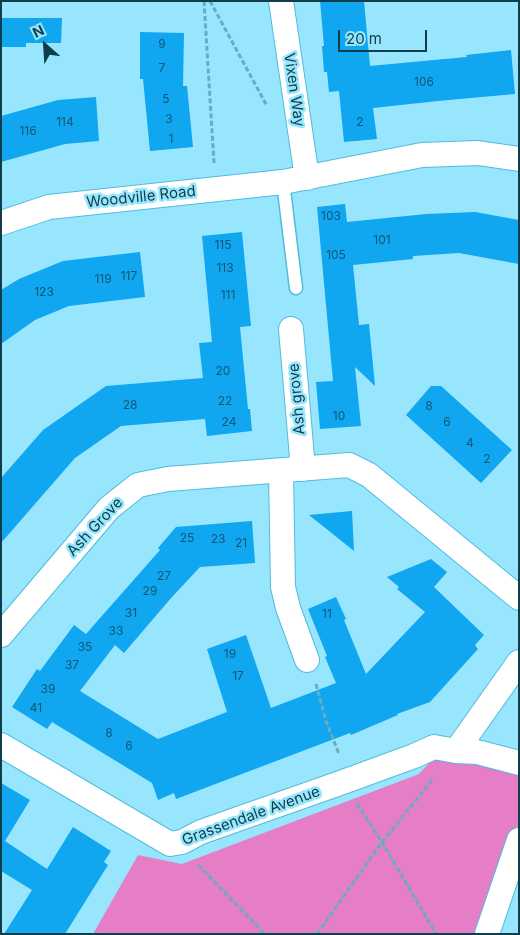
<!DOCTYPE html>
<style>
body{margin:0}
#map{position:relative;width:520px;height:935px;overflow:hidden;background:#97e6fe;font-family:Inter,sans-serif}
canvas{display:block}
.frame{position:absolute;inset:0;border:2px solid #0f3d49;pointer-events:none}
.north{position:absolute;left:20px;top:20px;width:50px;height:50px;-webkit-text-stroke:4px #97e6fe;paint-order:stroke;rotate:334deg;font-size:14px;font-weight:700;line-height:20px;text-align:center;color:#0f3d49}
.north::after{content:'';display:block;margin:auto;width:18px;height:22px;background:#0f3d49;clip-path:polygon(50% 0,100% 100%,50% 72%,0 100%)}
.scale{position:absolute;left:338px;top:30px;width:89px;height:22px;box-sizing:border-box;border:2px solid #0f3d49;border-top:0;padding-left:6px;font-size:15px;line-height:18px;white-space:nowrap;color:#0f3d49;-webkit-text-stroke:4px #97e6fe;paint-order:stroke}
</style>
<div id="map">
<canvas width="520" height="935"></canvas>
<div class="frame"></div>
<div class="north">N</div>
<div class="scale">20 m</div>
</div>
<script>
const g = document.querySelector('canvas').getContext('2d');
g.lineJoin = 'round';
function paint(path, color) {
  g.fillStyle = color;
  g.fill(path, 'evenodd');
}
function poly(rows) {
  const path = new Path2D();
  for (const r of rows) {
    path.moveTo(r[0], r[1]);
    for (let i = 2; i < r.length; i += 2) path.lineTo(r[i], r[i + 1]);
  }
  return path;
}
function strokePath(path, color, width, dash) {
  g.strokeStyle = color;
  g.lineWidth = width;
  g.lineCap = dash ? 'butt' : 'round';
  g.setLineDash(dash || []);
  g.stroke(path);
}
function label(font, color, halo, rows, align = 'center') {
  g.font = font + ' Inter,sans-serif';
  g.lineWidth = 5;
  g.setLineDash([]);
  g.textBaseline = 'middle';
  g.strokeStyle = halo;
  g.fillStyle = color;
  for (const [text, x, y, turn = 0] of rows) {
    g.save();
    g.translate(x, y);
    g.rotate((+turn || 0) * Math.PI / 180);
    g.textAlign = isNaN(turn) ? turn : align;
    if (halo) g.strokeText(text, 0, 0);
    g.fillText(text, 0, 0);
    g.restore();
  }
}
paint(poly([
 [444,753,519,771,519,827,483,934,93,934,138,855,182,864,419,774,429,763]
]), '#e67ec7');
paint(poly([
 [320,1,364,1,370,66,434,60,467,57,466,55,511,50,515,94,438,101,373,108,377,139,344,142,339,91,329,92,327,72,324,72,322,46,324,46],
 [2,18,62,18,61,43,26,43,26,47,2,47],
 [140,32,184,33,183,86,187,86,193,147,150,151,143,79,140,79],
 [96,97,99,141,65,144,1,162,1,116,58,100],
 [345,204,347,222,426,214,475,212,519,220,519,264,459,253,413,256,413,259,353,265,359,325,369,324,375,386,355,367,361,426,320,429,316,382,333,381,317,207],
 [242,232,251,326,240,327,248,409,250,409,252,431,207,436,205,419,121,426,75,458,1,543,1,478,43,430,106,386,203,378,199,343,212,342,202,236],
 [140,252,145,297,69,306,35,320,1,344,1,290,19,279,63,261],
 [431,386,441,386,512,450,481,483,406,415],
 [352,511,354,551,309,515],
 [252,521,255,563,200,567,172,597,124,653,115,645,80,691,158,739,227,712,207,649,246,635,271,708,336,683,325,657,327,656,308,609,336,597,346,619,344,620,366,674,425,612,397,589,399,587,387,577,431,559,447,572,434,587,484,635,475,645,478,649,430,702,397,714,398,715,351,735,350,733,176,799,174,793,158,800,152,783,52,722,47,729,12,707,37,669,40,671,74,625,86,634,160,550,158,548,176,527],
 [1,783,30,800,5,841,47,869,73,827,111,851,104,862,108,865,65,934,4,934,32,890,1,871]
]), '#10a6f0');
const lane = poly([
 [283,182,296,288]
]);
const street = poly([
 [281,1,307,178],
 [1,223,49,207,283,182,422,155,478,153,519,159],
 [291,329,303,469],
 [281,471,283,587,288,608,307,660],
 [1,635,109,508,138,485,168,479,349,465,369,475,519,598],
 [1,745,170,844,182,842,201,832,343,782,414,756,434,747,456,751,477,752,519,763],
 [456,751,519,662],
 [487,934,519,840]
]);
strokePath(lane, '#52bcda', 15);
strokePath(street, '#52bcda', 26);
strokePath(poly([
 [204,1,214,163],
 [210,1,267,106],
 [316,684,326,721,339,754],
 [357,804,382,842,436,934],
 [198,865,265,934],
 [317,934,382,842,434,778]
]), '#68acc0', 3, [5, 2.5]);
strokePath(lane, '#fff', 12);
strokePath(street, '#fff', 24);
label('12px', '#0f5773', null, [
 ["9",162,44],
 ["7",162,68],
 ["106",424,82],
 ["5",166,99],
 ["3",169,119],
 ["114",65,122],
 ["2",360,122],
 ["116",28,131],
 ["1",171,139],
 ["103",331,216],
 ["101",382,240],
 ["115",223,245],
 ["105",336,255],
 ["113",225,268],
 ["117",129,276],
 ["119",103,279],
 ["123",44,292],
 ["111",228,295],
 ["20",223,371],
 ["22",225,401],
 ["28",130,405],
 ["8",429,406],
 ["10",339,416],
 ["24",229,422],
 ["6",447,422],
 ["4",470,443],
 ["2",487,459],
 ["25",187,538],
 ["23",218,539],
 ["21",241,543],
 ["27",164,576],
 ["29",150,591],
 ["31",131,613],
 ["11",327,614],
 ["33",116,631],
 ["35",85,647],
 ["19",230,654],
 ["37",72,665],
 ["17",238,676],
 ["39",48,689],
 ["41",36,708],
 ["8",109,733],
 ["6",129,746]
]);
label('15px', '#0f3d49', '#97e6fe', [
 ["Vixen Way",294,90,82],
 ["Woodville Road",141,197,-6],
 ["Ash grove",297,399,-95],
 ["Ash Grove",95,527,-47],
 ["Grassendale Avenue",251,816,-20]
]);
</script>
